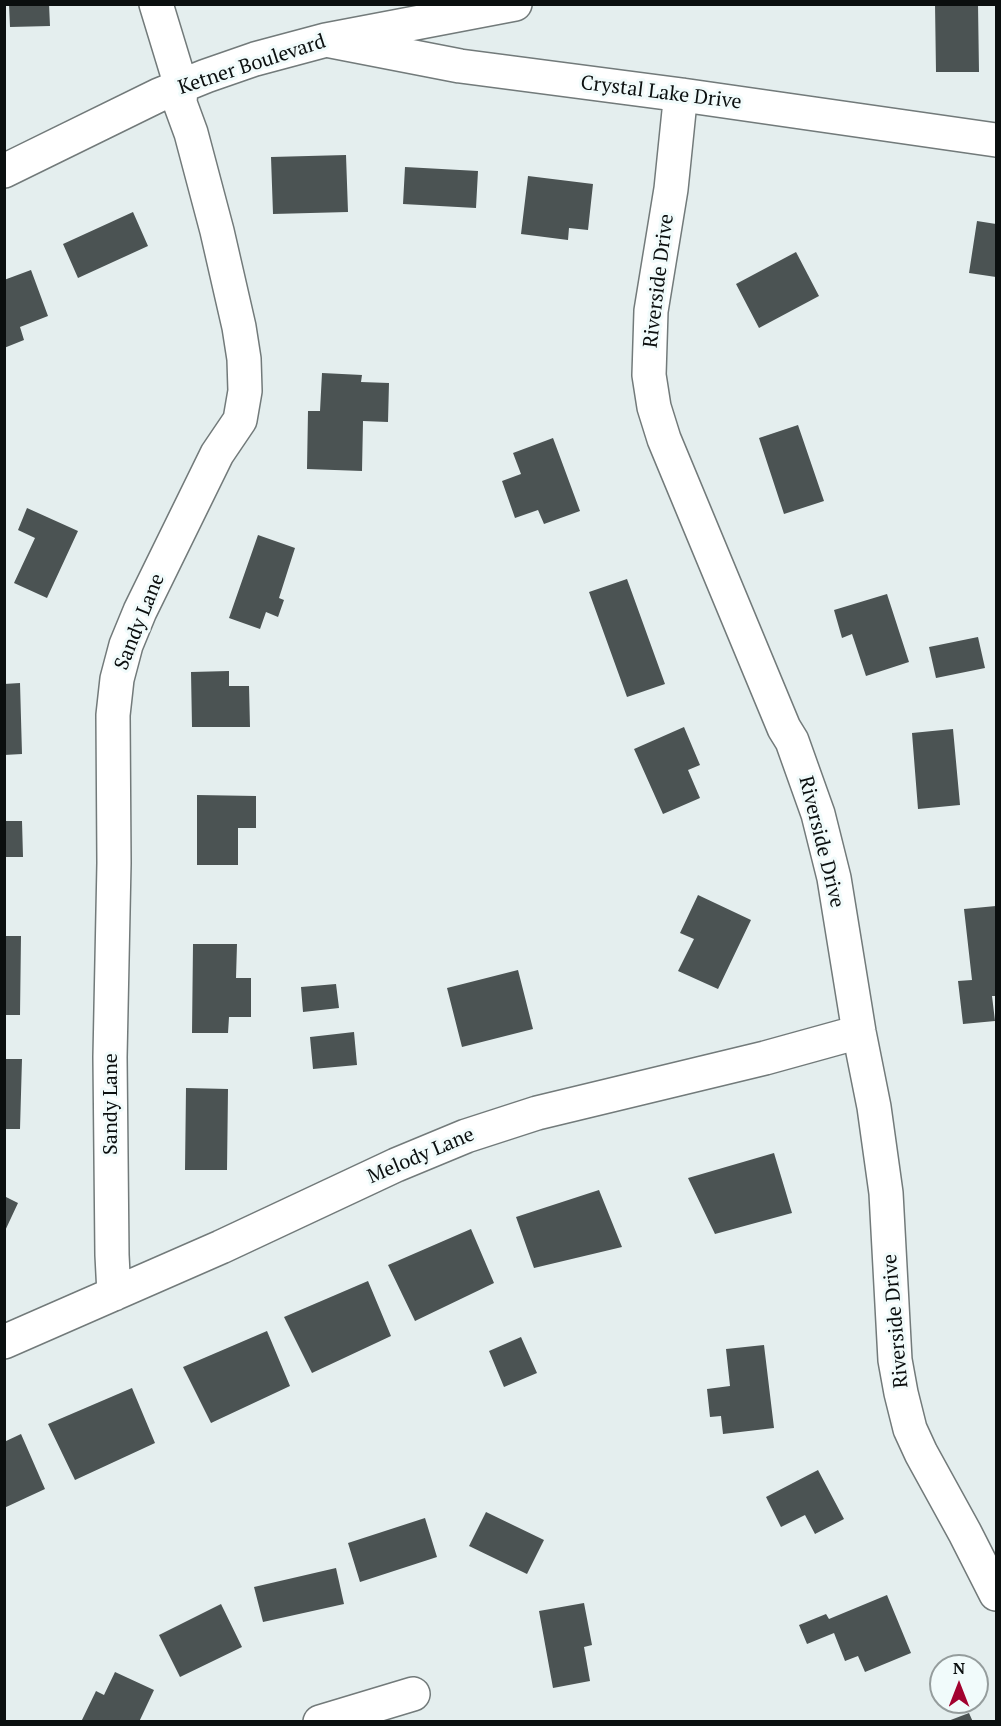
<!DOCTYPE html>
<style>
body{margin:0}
#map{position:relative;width:1001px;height:1726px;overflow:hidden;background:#e4eeee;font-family:"PT Serif",serif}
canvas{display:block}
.frame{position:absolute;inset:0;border:6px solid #0b0f0f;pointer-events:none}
.north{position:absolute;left:929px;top:1654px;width:60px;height:60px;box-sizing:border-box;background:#f1fbfb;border:2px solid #959d9d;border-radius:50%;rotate:0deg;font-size:16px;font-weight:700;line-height:24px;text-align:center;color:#0b0f0f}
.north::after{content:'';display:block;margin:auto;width:21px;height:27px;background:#a2022f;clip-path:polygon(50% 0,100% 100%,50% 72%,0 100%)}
</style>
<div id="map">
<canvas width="1001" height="1726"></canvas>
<div class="frame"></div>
<div class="north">N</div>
</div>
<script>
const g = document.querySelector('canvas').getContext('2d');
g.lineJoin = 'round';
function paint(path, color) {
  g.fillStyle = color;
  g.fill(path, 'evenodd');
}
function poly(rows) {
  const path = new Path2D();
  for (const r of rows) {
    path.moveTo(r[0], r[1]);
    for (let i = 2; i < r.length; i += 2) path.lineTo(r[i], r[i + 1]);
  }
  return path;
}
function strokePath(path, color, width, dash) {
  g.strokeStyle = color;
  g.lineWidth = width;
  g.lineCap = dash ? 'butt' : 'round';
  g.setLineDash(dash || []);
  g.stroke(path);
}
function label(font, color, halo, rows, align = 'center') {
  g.font = font + ' "PT Serif",serif';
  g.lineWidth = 6;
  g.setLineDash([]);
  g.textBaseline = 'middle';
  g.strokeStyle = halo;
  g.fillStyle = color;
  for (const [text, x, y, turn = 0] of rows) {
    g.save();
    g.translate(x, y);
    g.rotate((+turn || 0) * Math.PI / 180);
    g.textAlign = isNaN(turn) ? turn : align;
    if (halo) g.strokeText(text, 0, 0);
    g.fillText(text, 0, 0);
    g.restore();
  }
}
paint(poly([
 [9,4,49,4,50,26,10,27],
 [935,4,978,4,979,72,936,72],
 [346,155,348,212,273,214,271,157],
 [405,167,478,171,476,208,403,204],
 [528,176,593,184,588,230,569,228,568,240,521,234],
 [133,212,148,246,78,278,63,244],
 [977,221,996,224,996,277,969,273],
 [796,252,819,296,759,328,736,284],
 [31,270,48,316,20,327,24,340,4,348,4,280],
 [322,373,362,375,361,382,389,383,388,422,363,421,362,471,307,469,308,411,320,411],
 [798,425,824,501,784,514,759,438],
 [553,438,580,511,544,524,538,510,515,518,502,481,521,474,513,453],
 [27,508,78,531,47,598,14,583,35,538,18,530],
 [258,535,295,548,279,598,284,600,278,617,266,612,260,629,229,618],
 [627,579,665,684,627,697,589,592],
 [887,594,909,662,866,676,852,634,842,638,834,610],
 [978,637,985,668,936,678,929,647],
 [229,671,229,686,249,686,250,727,192,727,191,672],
 [20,683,22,754,4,755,4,684],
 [684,727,700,765,688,770,700,798,663,814,634,749],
 [953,729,960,805,918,809,912,733],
 [197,795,256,796,256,828,238,828,238,865,197,865],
 [4,821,22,821,23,857,4,857],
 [698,895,751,920,718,989,678,971,694,939,680,933],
 [996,906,996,996,992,996,995,1021,963,1024,958,981,972,980,964,909],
 [4,936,21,936,20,1015,4,1015],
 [193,944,237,944,236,978,251,978,251,1017,229,1017,228,1033,192,1033],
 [518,970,533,1029,462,1047,447,988],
 [336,984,339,1008,303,1012,301,987],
 [354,1032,357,1065,313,1069,310,1037],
 [4,1059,22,1059,20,1129,4,1129],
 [186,1088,228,1089,227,1170,185,1170],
 [774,1153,792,1213,715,1234,688,1178],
 [599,1190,622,1247,534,1268,516,1217],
 [4,1196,18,1203,4,1233],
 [471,1229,494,1283,415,1321,388,1265],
 [368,1281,391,1336,312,1373,284,1317],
 [267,1331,290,1386,211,1423,183,1367],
 [521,1337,537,1373,504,1387,489,1351],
 [764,1345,774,1428,723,1434,721,1416,710,1417,707,1389,730,1386,726,1349],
 [132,1388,155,1443,75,1480,48,1424],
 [21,1434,45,1489,4,1508,4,1442],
 [818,1470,844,1519,815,1534,805,1515,781,1527,766,1497],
 [486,1512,544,1540,527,1574,469,1546],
 [425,1518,437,1557,360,1582,348,1543],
 [336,1568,344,1604,263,1622,254,1587],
 [887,1595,911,1653,865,1672,858,1656,845,1661,834,1633,807,1644,799,1625,826,1614,829,1619],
 [584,1603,592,1645,584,1647,590,1681,553,1688,539,1611],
 [221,1604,242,1647,180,1677,159,1635],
 [115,1672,154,1690,139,1722,81,1722,96,1691,104,1695],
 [969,1713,973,1722,948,1722,948,1721]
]), '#4b5353');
const minor = poly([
 [326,40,460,66,682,95,996,140],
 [682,95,679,111,671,189,651,311,649,375,654,407,664,439,784,728,792,741,818,814,834,878,859,1032,874,1107,886,1193,895,1360,901,1393,910,1429,921,1453,965,1533,996,1594],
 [4,171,159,95,206,76,255,59,326,40,515,4],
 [114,1294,112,1255,110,1057,114,863,113,715,117,679,126,645,140,611,217,454,240,420,245,391,244,359,239,327,217,231,191,133,180,103,181,86,156,4],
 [4,1342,221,1247,396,1165,466,1136,537,1113,765,1058,859,1032],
 [320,1722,413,1694]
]);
strokePath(minor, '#727a7a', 36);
strokePath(minor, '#fff', 33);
label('20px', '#0b0f0f', '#f1fbfb', [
 ["Ketner Boulevard",252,65,-18],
 ["Crystal Lake Drive",661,93,7],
 ["Riverside Drive",659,281,-83],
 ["Sandy Lane",140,622,-68],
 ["Riverside Drive",821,842,76],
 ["Sandy Lane",111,1104,-90],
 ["Melody Lane",421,1156,-23],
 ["Riverside Drive",896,1321,-95]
]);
</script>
